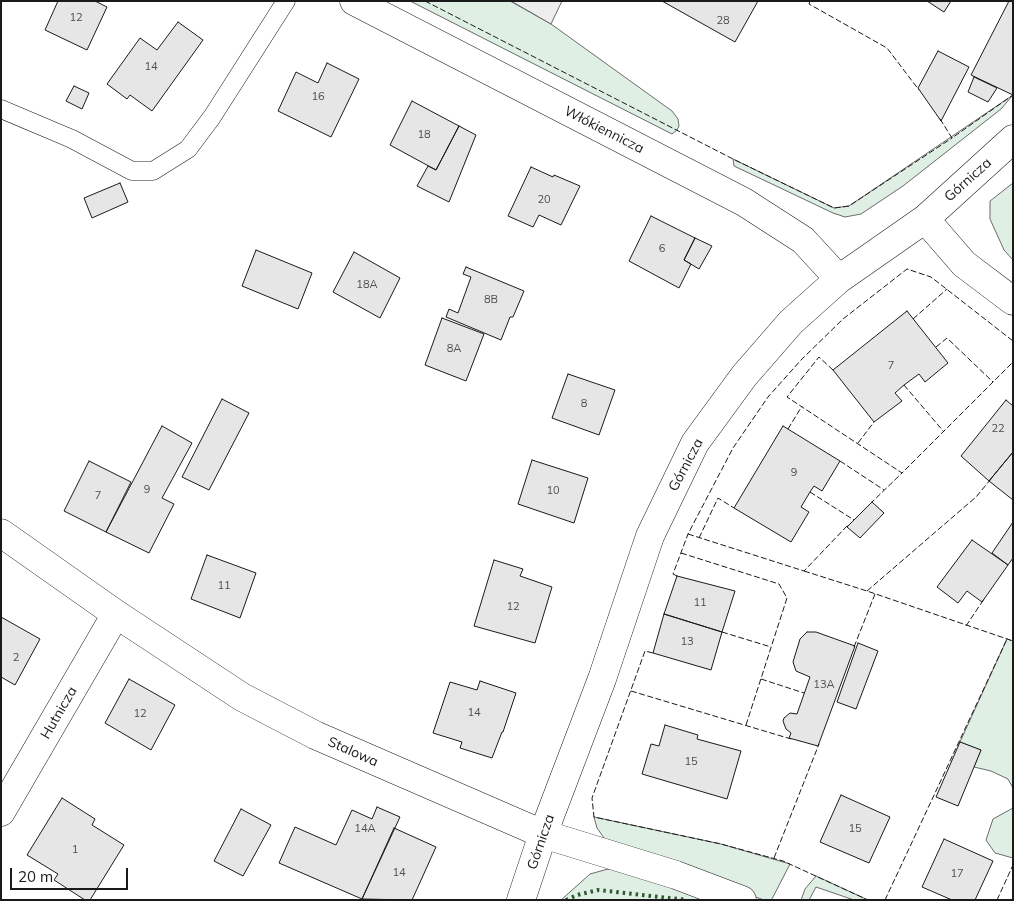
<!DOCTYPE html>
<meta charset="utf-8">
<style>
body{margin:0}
#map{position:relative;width:1014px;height:901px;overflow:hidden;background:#fff;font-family:Mulish,sans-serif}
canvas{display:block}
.frame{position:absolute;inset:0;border:2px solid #1a1a1a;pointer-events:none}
.scale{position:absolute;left:10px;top:868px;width:118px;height:22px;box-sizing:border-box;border:2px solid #1a1a1a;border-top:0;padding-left:6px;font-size:15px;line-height:18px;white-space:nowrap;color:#1a1a1a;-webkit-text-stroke:4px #fff;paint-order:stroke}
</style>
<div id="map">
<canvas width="1014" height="901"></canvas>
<div class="frame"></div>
<div class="scale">20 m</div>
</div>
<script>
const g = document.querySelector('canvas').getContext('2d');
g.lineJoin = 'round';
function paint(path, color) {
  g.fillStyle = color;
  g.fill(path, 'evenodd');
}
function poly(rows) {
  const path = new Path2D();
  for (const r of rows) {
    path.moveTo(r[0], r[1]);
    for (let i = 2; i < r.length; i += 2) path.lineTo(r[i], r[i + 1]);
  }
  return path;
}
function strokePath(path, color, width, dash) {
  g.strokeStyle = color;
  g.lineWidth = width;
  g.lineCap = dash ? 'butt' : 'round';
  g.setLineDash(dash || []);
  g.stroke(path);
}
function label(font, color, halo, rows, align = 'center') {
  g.font = font + ' Mulish,sans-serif';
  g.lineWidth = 4;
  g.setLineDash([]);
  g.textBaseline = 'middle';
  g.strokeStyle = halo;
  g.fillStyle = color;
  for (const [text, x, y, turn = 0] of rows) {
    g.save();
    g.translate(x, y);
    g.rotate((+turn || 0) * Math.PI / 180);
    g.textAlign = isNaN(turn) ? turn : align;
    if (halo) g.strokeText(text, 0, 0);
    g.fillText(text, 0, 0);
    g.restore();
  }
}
const green = poly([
 [410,1,510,1,551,24,672,111,678,119,679,126,677,130,672,134,410,1],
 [1013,95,1001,109,903,186,861,214,845,217,833,213,734,166,733,159,834,208,849,206,1013,95],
 [1013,183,1013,260,1004,250,990,219,990,201,1013,183],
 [1007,639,1013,641,1013,788,1008,779,991,771,974,767,981,750,960,742,1007,639],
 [1013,808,1013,858,995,853,986,840,993,819,1013,808],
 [594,817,721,844,790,864,773,897,771,900,764,900,609,845,597,828,594,817],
 [608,869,640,873,718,900,561,900,590,874,608,869],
 [816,876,868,900,854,900,816,887,809,900,801,900,805,889,816,876]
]);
paint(green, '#e0efe3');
strokePath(green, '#6a6a6a', 1);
const parking = poly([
 [511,1,562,1,551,24,511,1]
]);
paint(parking, '#ededed');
strokePath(parking, '#6a6a6a', 1);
const building = poly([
 [58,1,95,1,107,7,87,50,45,30,58,1],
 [662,1,758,1,735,42,662,1],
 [927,1,951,1,944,12,927,1],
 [1009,1,1013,1,1013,95,971,75,1009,1],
 [178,22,203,40,152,111,130,95,127,99,107,84,140,38,157,50,178,22],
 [938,51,969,67,941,121,918,88,938,51],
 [327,63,359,79,331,137,278,111,296,72,318,83,327,63],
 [974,77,997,88,988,102,968,92,974,77],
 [74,86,89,93,82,109,66,101,74,86],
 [412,101,459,126,436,170,390,145,412,101],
 [459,126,476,135,449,202,417,186,428,166,436,170,459,126],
 [531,167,553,177,554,175,580,186,561,225,539,215,533,227,508,216,531,167],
 [120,183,128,202,92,218,84,198,120,183],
 [651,216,695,238,684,260,691,264,679,288,629,261,651,216],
 [695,238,712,246,699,269,684,260,695,238],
 [256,250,312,273,298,309,242,286,256,250],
 [354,252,400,278,380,318,333,292,354,252],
 [466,267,524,291,513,317,510,317,501,340,446,317,449,309,458,313,471,277,463,274,466,267],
 [907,311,948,363,925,382,919,374,904,385,895,393,902,401,874,422,833,370,907,311],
 [442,318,484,334,466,381,425,365,442,318],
 [568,374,615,390,599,435,552,418,568,374],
 [222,399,249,413,209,490,182,477,222,399],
 [1006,400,1013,406,1013,452,989,481,961,456,1006,400],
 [162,426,192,443,162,498,174,504,149,553,106,532,162,426],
 [783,426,840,461,822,491,814,486,810,492,801,507,809,512,791,542,734,508,783,426],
 [1013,452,1013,500,989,481,1013,452],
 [532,460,588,478,574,523,518,504,532,460],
 [89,461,131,482,106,532,64,511,89,461],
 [872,502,884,513,860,538,847,527,872,502],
 [1013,522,1013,558,1008,565,992,553,1013,522],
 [972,540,1008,565,982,602,967,591,958,603,937,587,972,540],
 [207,555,256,573,240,618,191,599,207,555],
 [494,560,523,569,520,576,552,587,535,643,474,626,494,560],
 [677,576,735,591,722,632,664,614,677,576],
 [664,614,722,632,711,670,653,653,664,614],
 [1,617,40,639,15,685,1,677,1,617],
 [807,632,816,632,855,646,818,746,789,738,791,733,786,729,783,721,784,718,790,713,797,714,810,677,796,671,793,662,800,639,807,632],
 [858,643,878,651,856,709,837,702,858,643],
 [129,679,175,705,151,750,105,723,129,679],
 [480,681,516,693,503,732,502,732,492,758,460,748,462,742,433,733,450,682,477,690,480,681],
 [665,725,698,735,697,739,741,751,727,799,642,774,651,744,659,746,665,725],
 [960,742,981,750,958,806,936,797,960,742],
 [841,795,890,817,869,863,820,842,841,795],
 [62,798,95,819,92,825,124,845,90,900,85,900,54,880,58,874,27,855,62,798],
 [377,807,400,817,362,899,279,863,295,827,336,845,352,810,372,819,377,807],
 [241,809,271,825,243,876,214,861,241,809],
 [394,828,436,847,412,900,362,899,394,828],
 [944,839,993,861,975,900,952,900,922,887,944,839]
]);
paint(building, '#e6e6e6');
strokePath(building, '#1a1a1a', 1);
const service = poly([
 [1,109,72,139,132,171,153,171,188,149,212,117,286,1]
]);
const minor = poly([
 [354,1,744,202,803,240,839,279],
 [925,219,964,264,1013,301],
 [1,533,116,614,242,697,315,735,543,834,676,875,742,900],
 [1,812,116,614],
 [521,900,543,834,602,679,650,536,695,443,744,376,791,322,839,279,925,219,1013,139]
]);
strokePath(service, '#1a1a1a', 19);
strokePath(minor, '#1a1a1a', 29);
strokePath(service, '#fff', 18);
strokePath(minor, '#fff', 28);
strokePath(poly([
 [566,900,577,895,598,890,687,900]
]), '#2b5a34', 4, [2.5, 4]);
strokePath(poly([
 [425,1,733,159,834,208,849,206,952,138],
 [810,1,809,4,887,48,919,90],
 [940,119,952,138,1013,95],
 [913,319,947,289],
 [936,347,947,338,993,382],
 [833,370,819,357,787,397,902,473,1013,362],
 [904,385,944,432],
 [788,429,802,406],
 [858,443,874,422],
 [840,461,884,490],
 [810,492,854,520],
 [870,504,902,473],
 [688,534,804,571,848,525],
 [699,538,718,498,734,508],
 [681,553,779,584,787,598,746,725],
 [804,571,867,591,1013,641],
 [677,576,673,574,688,534,733,448,768,397,801,360,843,319,907,269,931,277,1013,341],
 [867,591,976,497,991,479],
 [966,626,984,599],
 [722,632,771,647],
 [854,647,875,594],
 [653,653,645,651,592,798,594,817,721,844,783,861,868,900],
 [761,679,804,693],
 [631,691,791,739],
 [774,858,819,744],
 [885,900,1007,639],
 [997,900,1013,865]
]), '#1a1a1a', 1, [6, 2.5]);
label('11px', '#4d4d4d', null, [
 ["12",76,18],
 ["28",723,21],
 ["14",151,67],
 ["16",318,97],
 ["18",424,135],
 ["20",544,200],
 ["6",662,249],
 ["18A",367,285],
 ["8B",491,300],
 ["8A",454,349],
 ["7",891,366],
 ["8",584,404],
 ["22",998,429],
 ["9",794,473],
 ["9",147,490],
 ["10",553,491],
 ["7",98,496],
 ["11",224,586],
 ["11",700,603],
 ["12",513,607],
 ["13",687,642],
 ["2",16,658],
 ["13A",824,685],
 ["14",474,713],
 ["12",140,714],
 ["15",691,762],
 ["14A",365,829],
 ["15",855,829],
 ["1",75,850],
 ["14",399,873],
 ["17",957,874]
]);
label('14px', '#1a1a1a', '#fff', [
 ["Włókiennicza",604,130,27],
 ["Górnicza",968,180,-42],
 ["Górnicza",686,465,-62],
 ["Hutnicza",59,713,-60],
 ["Stalowa",353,752,24],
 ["Górnicza",541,842,-71]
]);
</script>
